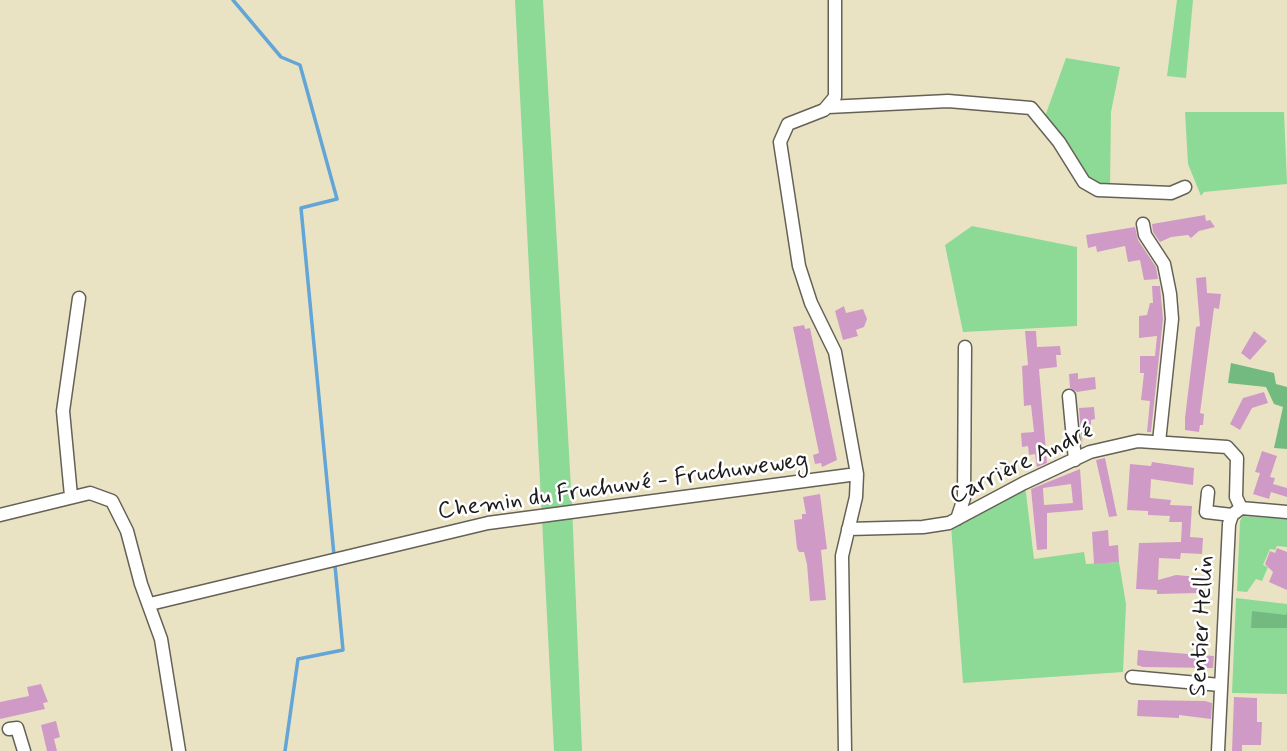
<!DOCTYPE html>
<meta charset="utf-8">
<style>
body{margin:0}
canvas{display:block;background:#eae3c3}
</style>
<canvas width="1287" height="751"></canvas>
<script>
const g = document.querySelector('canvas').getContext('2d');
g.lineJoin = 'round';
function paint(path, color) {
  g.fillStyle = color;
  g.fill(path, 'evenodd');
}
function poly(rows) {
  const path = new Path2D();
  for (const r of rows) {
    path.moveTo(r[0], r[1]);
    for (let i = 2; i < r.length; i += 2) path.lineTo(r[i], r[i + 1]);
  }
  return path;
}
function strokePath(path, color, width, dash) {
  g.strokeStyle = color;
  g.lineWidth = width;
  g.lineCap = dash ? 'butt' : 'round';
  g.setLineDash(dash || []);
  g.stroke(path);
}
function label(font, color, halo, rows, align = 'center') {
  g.font = font + ' Mynerve,sans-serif';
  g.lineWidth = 5;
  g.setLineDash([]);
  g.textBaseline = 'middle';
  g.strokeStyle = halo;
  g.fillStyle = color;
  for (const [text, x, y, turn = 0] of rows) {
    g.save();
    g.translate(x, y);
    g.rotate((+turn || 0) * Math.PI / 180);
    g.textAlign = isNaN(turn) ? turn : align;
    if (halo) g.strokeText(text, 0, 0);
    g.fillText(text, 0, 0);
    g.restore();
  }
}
paint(poly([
 [515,0,543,0,572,505,582,751,554,751],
 [1177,0,1193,0,1186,78,1167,76],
 [1066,58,1120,67,1111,112,1110,191,1098,190,1043,122],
 [1185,112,1284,112,1287,184,1204,192,1201,196,1188,164],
 [972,226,1077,247,1077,326,963,332,945,245],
 [1025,485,1034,559,1084,552,1086,564,1119,562,1126,604,1123,672,963,683,951,526],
 [1243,516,1287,519,1287,547,1277,546,1275,550,1270,549,1263,565,1268,567,1262,581,1256,579,1247,592,1237,591,1240,521],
 [1236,598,1287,604,1287,615,1251,628,1287,628,1287,694,1232,693]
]), '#8dda97');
paint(poly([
 [1231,363,1274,373,1276,384,1287,387,1287,449,1274,448,1283,407,1274,404,1266,387,1228,383],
 [1252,611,1286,615,1287,612,1287,628,1251,628]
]), '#72ba80');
strokePath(poly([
 [233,0,281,57,300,65,337,199,301,208,343,650,298,659,285,751]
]), '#63a5d7', 3.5);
paint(poly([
 [1205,215,1206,221,1210,220,1215,227,1199,231,1191,238,1188,235,1171,237,1160,242,1153,232,1152,224],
 [1135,227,1138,240,1156,267,1158,279,1144,280,1140,260,1128,262,1125,246,1097,252,1096,246,1088,248,1086,235],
 [1206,277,1207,293,1221,294,1219,309,1214,308,1200,413,1204,414,1203,425,1200,425,1199,432,1185,430,1185,418,1196,327,1200,326,1196,278],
 [1152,286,1160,286,1163,319,1151,432,1147,432,1150,401,1141,400,1144,373,1140,373,1140,356,1155,356,1157,336,1139,338,1139,316,1147,315,1150,303,1153,303],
 [844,306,846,313,863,309,867,319,864,327,856,330,858,336,843,340,835,311],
 [804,325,805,329,810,328,837,460,822,467,821,463,815,464,813,455,819,453,793,327],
 [1025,331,1036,331,1037,347,1060,346,1061,355,1056,355,1057,367,1039,369,1047,463,1037,467,1035,454,1029,455,1028,446,1022,447,1021,433,1034,432,1031,405,1024,406,1022,366,1028,365],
 [1254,331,1267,341,1250,360,1241,353],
 [1078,373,1078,379,1095,377,1096,389,1077,392,1070,388,1069,374],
 [1264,392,1268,403,1252,408,1240,430,1230,424,1243,398],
 [1094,407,1095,419,1091,420,1091,427,1083,428,1082,446,1079,408],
 [1262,451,1277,456,1270,477,1275,478,1273,484,1287,488,1287,497,1271,492,1269,499,1253,494,1260,473,1255,472],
 [1105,458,1117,516,1109,517,1096,460],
 [1152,462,1194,468,1193,485,1151,479,1150,498,1171,500,1170,505,1192,506,1190,537,1203,538,1202,554,1181,553,1180,559,1159,558,1158,580,1176,575,1200,577,1199,593,1157,594,1157,590,1136,589,1139,543,1181,542,1182,522,1169,522,1170,516,1148,515,1148,511,1127,510,1130,464,1151,466],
 [1080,469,1083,510,1047,513,1047,549,1037,550,1031,489],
 [1071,484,1073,503,1044,505,1043,488],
 [820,494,827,549,821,550,826,600,810,601,807,564,804,552,799,552,797,548,794,520,802,519,802,514,806,514,803,497],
 [1108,530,1109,546,1118,545,1119,562,1094,564,1092,532],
 [1277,548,1287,552,1287,590,1269,582,1273,572,1265,564,1270,551,1275,553],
 [1138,650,1214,656,1213,668,1143,667,1137,665],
 [41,684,48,702,43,703,45,709,0,719,0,702,29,696,27,687],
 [1234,697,1257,698,1257,722,1262,722,1261,745,1242,745,1242,751,1232,751],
 [1138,700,1205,701,1212,703,1211,719,1179,715,1179,718,1137,716],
 [56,721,60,737,54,739,57,751,47,751,41,725]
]), '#d09ac7');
const minor = poly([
 [835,0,835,97,824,110,788,124,780,142,799,266,811,303,835,352,857,474,856,497,842,556,845,751],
 [828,107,948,101,1031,108,1059,142,1084,182,1098,190,1171,193,1185,187],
 [1143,224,1145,235,1164,264,1170,294,1172,319,1159,442],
 [1069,396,1075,460],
 [1208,492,1206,512,1232,515],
 [71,496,63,411,79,298],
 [0,515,90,493,112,501,127,531,141,584,161,639,179,751],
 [957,519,964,498,965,347],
 [848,529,923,527,949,523,1024,483,1090,452,1138,441,1227,447,1237,458,1236,497,1241,508,1287,512],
 [150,604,488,523,857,474],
 [1132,677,1220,685],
 [9,729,17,728,24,751],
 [1218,751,1229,524,1232,515,1241,508]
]);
strokePath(minor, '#646256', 15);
strokePath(minor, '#fff', 12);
label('24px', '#1c1c1c', '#fff', [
 ["Carrière André",1022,465,-26],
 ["Chemin du Fruchuwé - Fruchuweweg",623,487,-8],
 ["Sentier Hellin",1203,626,-87]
]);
</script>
